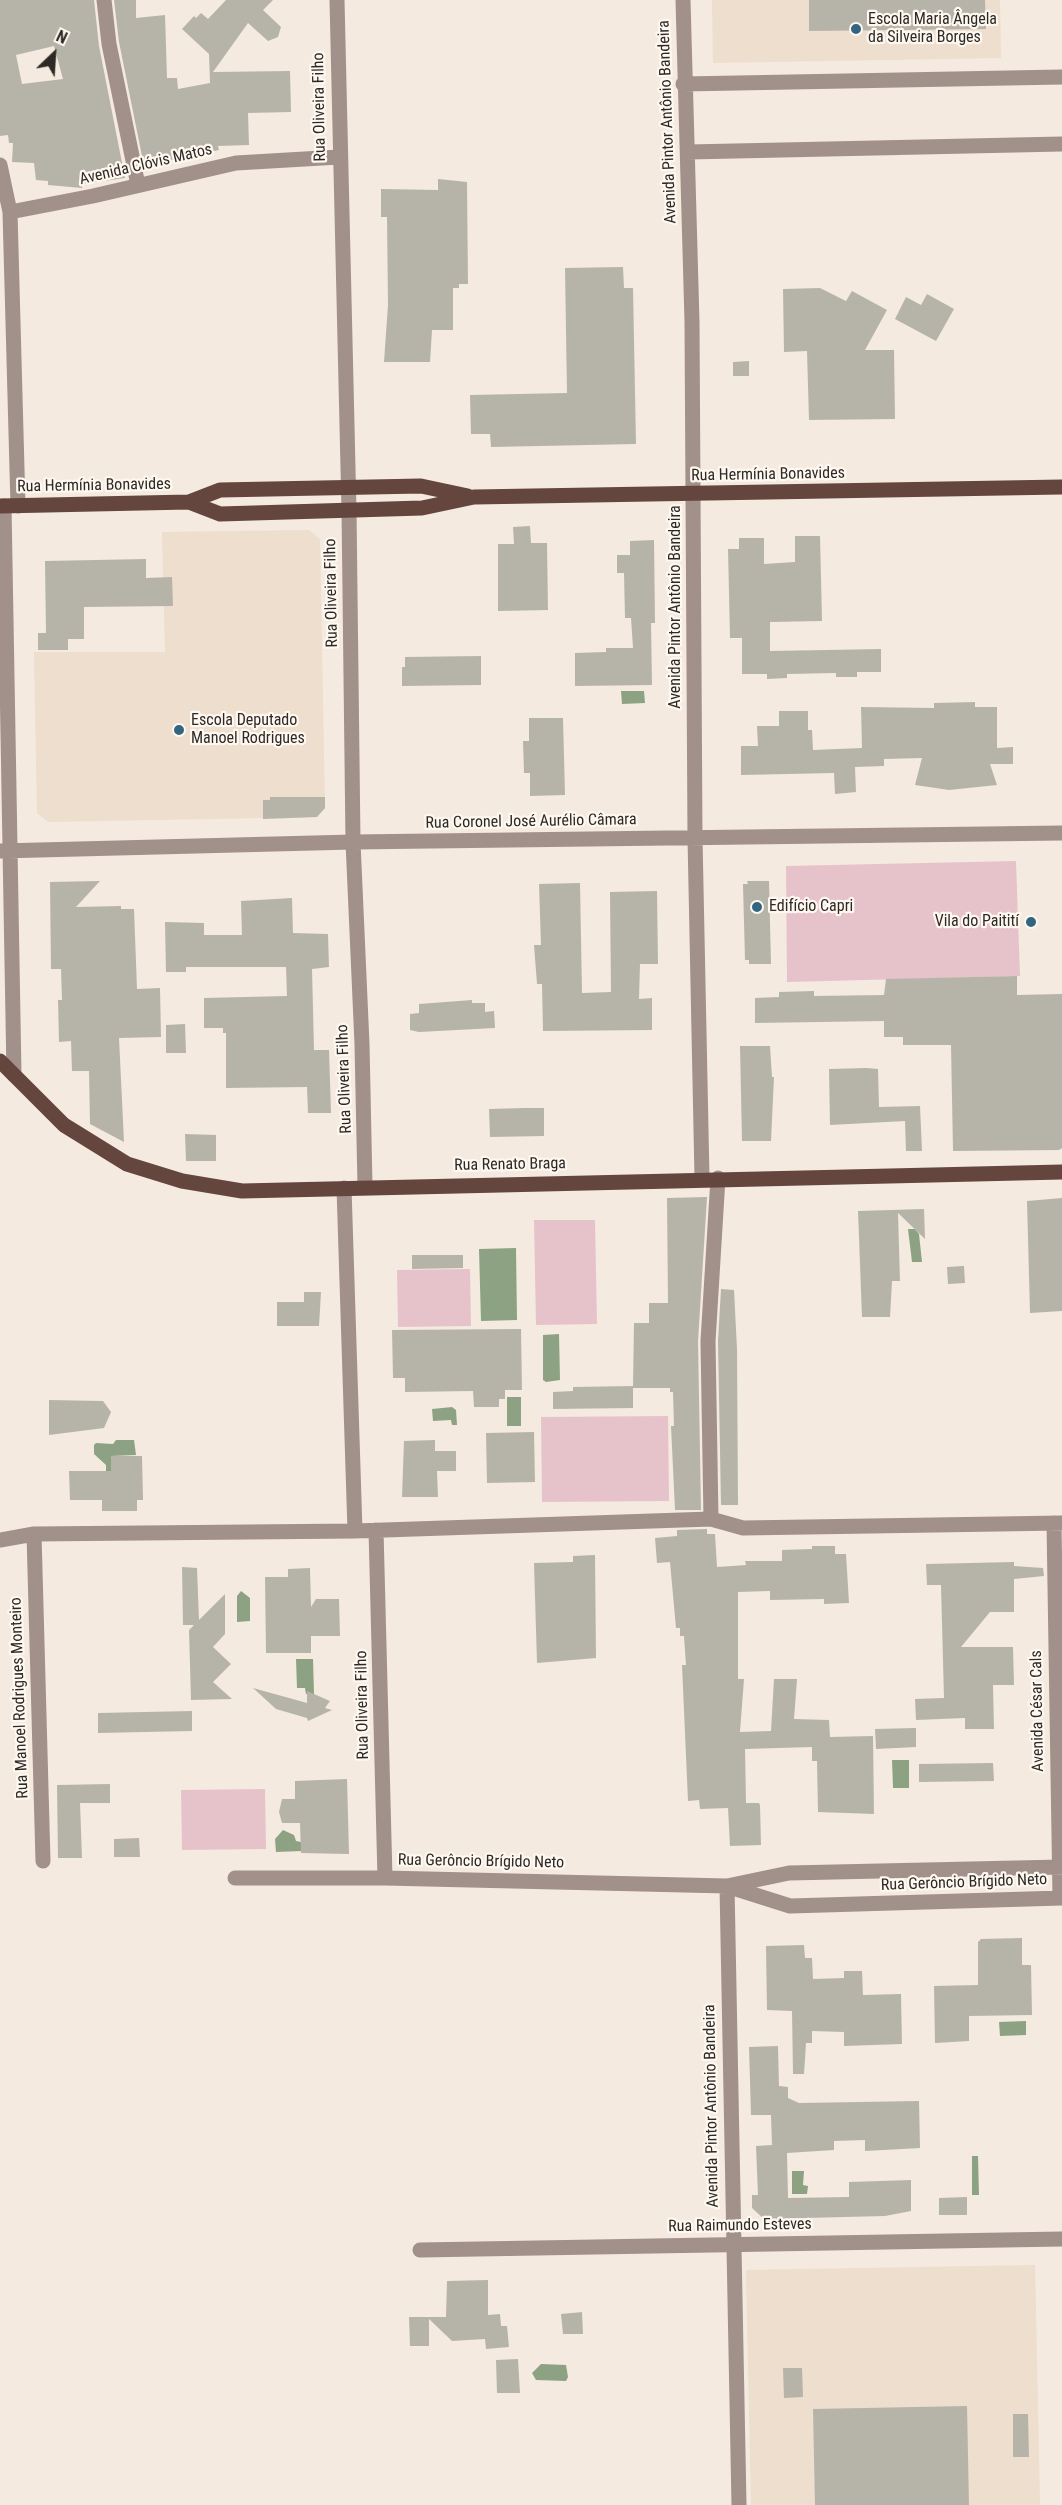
<!DOCTYPE html>
<meta charset="utf-8">
<style>
body{margin:0}
#map{position:relative;width:1062px;height:2505px;overflow:hidden;background:#f4eadf;font-family:"Roboto Condensed",sans-serif}
canvas{display:block}
.north{position:absolute;left:24px;top:24px;width:60px;height:60px;-webkit-text-stroke:4px #fef8f1;paint-order:stroke;rotate:25deg;font-size:16px;font-weight:700;line-height:24px;text-align:center;color:#2d2925}
.north::after{content:'';display:block;margin:auto;width:21px;height:27px;background:#2d2925;clip-path:polygon(50% 0,100% 100%,50% 72%,0 100%)}
</style>
<div id="map">
<canvas width="1062" height="2505"></canvas>
<div class="north">N</div>
</div>
<script>
const g = document.querySelector('canvas').getContext('2d');
g.lineJoin = 'round';
function paint(path, color) {
  g.fillStyle = color;
  g.fill(path, 'evenodd');
}
function poly(rows) {
  const path = new Path2D();
  for (const r of rows) {
    path.moveTo(r[0], r[1]);
    for (let i = 2; i < r.length; i += 2) path.lineTo(r[i], r[i + 1]);
  }
  return path;
}
function strokePath(path, color, width, dash) {
  g.strokeStyle = color;
  g.lineWidth = width;
  g.lineCap = dash ? 'butt' : 'round';
  g.setLineDash(dash || []);
  g.stroke(path);
}
function label(font, color, halo, rows, align = 'center') {
  g.font = font + ' "Roboto Condensed",sans-serif';
  g.lineWidth = 4.5;
  g.setLineDash([]);
  g.textBaseline = 'middle';
  g.strokeStyle = halo;
  g.fillStyle = color;
  for (const [text, x, y, turn = 0] of rows) {
    g.save();
    g.translate(x, y);
    g.rotate((+turn || 0) * Math.PI / 180);
    g.textAlign = isNaN(turn) ? turn : align;
    if (halo) g.strokeText(text, 0, 0);
    g.fillText(text, 0, 0);
    g.restore();
  }
}
paint(poly([
 [712,0,1000,0,1001,58,713,63],
 [309,530,320,539,325,808,317,817,48,822,37,813,34,652,165,652,162,532],
 [1035,2265,1040,2505,751,2505,746,2270]
]), '#eddece');
paint(poly([
 [1016,861,1020,976,787,982,786,866],
 [534,1220,595,1220,597,1324,536,1325],
 [470,1269,471,1326,398,1327,397,1270],
 [668,1416,669,1501,542,1502,541,1417],
 [265,1789,266,1849,182,1850,181,1790]
]), '#e6c3cb');
paint(poly([
 [621,691,644,691,645,703,622,704],
 [908,1229,915,1229,919,1234,922,1262,912,1262],
 [516,1248,517,1320,481,1321,479,1249],
 [559,1334,560,1380,546,1382,543,1380,543,1335],
 [507,1397,521,1397,521,1426,507,1426],
 [452,1407,456,1410,457,1425,452,1425,451,1420,433,1421,432,1409],
 [116,1440,134,1440,136,1455,111,1456,111,1473,106,1473,106,1465,94,1454,94,1445,96,1443,113,1444],
 [241,1591,250,1598,250,1621,237,1622,237,1596],
 [296,1659,313,1659,314,1694,306,1694,305,1688,297,1688],
 [892,1760,909,1760,909,1788,893,1788],
 [283,1830,294,1835,296,1841,301,1842,302,1851,276,1852,275,1839],
 [1026,2021,1026,2035,1000,2036,999,2022],
 [972,2156,978,2156,979,2195,972,2195],
 [792,2171,804,2171,803,2185,808,2186,807,2194,792,2194],
 [541,2364,566,2365,568,2377,566,2381,536,2380,532,2373]
]), '#8da283');
paint(poly([
 [0,0,94,0,99,46,125,178,82,184,82,188,48,185,48,181,36,180,34,163,12,162,13,143,9,143,8,135,0,136],
 [54,46,63,79,22,84,16,55],
 [114,0,136,0,136,18,165,15,167,78,177,78,178,89,210,83,209,54,182,29,194,16,196,18,201,13,208,19,226,0,273,0,263,10,281,27,278,37,268,41,248,23,213,72,290,71,291,112,248,113,249,145,218,146,219,150,144,166,119,42],
 [809,0,985,0,986,29,809,31],
 [438,179,467,182,468,284,459,284,459,288,453,288,453,330,432,330,430,362,384,362,388,305,387,217,381,217,381,189,438,190],
 [623,267,624,288,633,288,636,444,491,447,490,434,471,434,470,395,567,393,565,268],
 [820,288,846,301,852,291,887,310,865,350,894,350,895,419,809,420,807,351,784,352,783,289],
 [927,294,954,309,936,341,895,319,906,297,921,305],
 [749,361,749,376,733,376,733,362],
 [530,526,531,543,547,543,548,610,498,611,498,544,514,544,513,527],
 [795,536,820,536,822,621,770,622,770,651,881,649,881,672,857,672,857,677,836,677,836,673,787,674,787,678,767,679,767,674,742,674,742,638,730,638,728,549,739,549,739,538,764,538,764,564,795,562],
 [654,540,655,623,651,623,652,685,575,686,575,653,606,652,606,648,633,648,631,618,625,618,624,573,617,573,617,555,630,555,630,541],
 [146,559,146,578,172,577,173,606,84,607,84,639,68,639,68,650,38,650,38,633,46,633,45,561],
 [481,656,481,685,402,686,402,667,405,667,405,657],
 [975,702,975,707,997,707,997,748,1013,747,1013,764,990,764,997,785,949,790,915,785,922,758,884,759,884,766,855,767,856,792,835,794,834,773,741,775,741,746,758,746,757,726,779,726,779,711,808,711,808,730,812,730,813,750,862,748,861,707,934,708,934,703],
 [529,718,563,718,565,795,530,796,530,773,524,773,523,741,529,741],
 [270,797,325,797,325,808,317,817,263,819,263,800,270,800],
 [100,881,76,907,121,906,121,909,134,909,137,989,160,988,161,1037,119,1038,124,1142,90,1124,89,1071,72,1071,71,1041,59,1042,58,1000,62,1000,61,969,51,969,50,882],
 [747,881,769,881,771,964,749,964,749,960,745,960,743,884,748,884],
 [580,883,582,993,611,992,610,892,657,891,658,964,640,964,639,999,652,998,652,1030,543,1031,542,984,537,984,534,945,541,945,539,884],
 [292,898,293,933,328,934,329,967,312,969,314,1050,329,1050,331,1113,308,1113,307,1087,226,1088,226,1033,223,1033,223,1028,204,1028,204,998,287,996,286,967,186,967,186,972,166,972,165,922,204,923,204,935,242,935,241,901],
 [1017,976,1017,995,1062,994,1062,1148,1059,1150,953,1151,951,1045,903,1045,903,1037,884,1037,884,1021,755,1023,755,998,779,997,779,992,814,991,814,996,884,995,886,979],
 [472,1000,472,1003,485,1003,485,1012,494,1011,495,1028,419,1032,410,1030,410,1014,419,1013,419,1004],
 [185,1024,186,1053,166,1053,166,1025],
 [740,1046,770,1046,772,1077,774,1077,771,1141,742,1141],
 [866,1068,878,1069,879,1107,920,1106,922,1151,906,1151,905,1121,830,1125,829,1069],
 [524,1108,544,1108,544,1136,490,1137,489,1109],
 [185,1134,216,1135,216,1161,186,1161],
 [707,1197,698,1341,701,1510,675,1510,671,1426,674,1426,673,1392,670,1392,670,1388,633,1388,633,1408,553,1409,553,1392,573,1391,573,1387,633,1386,634,1323,649,1323,649,1303,668,1303,667,1198],
 [1062,1198,1062,1311,1030,1313,1027,1201],
 [924,1209,925,1239,898,1213,900,1281,892,1281,890,1317,862,1317,858,1211],
 [412,1255,463,1255,463,1268,412,1269],
 [964,1266,965,1283,948,1284,947,1267],
 [721,1289,734,1290,737,1349,738,1505,721,1505,718,1341],
 [304,1292,321,1292,319,1326,277,1326,277,1302,304,1302],
 [521,1329,522,1390,505,1390,505,1399,499,1399,499,1407,474,1407,473,1391,405,1392,405,1378,393,1378,392,1330],
 [49,1400,103,1401,111,1412,104,1428,49,1435],
 [534,1432,535,1482,487,1483,486,1433],
 [435,1440,435,1451,456,1451,456,1471,437,1471,438,1497,402,1497,404,1441],
 [111,1456,142,1456,143,1500,137,1500,137,1511,102,1511,102,1500,70,1500,69,1471,111,1471],
 [707,1529,707,1534,715,1534,717,1567,746,1565,745,1561,782,1561,782,1550,812,1549,812,1546,835,1546,835,1554,846,1554,849,1603,824,1604,824,1599,770,1600,770,1591,738,1592,738,1679,744,1679,740,1732,771,1731,774,1679,797,1679,794,1719,829,1720,830,1737,873,1736,874,1814,818,1812,817,1761,812,1761,812,1747,745,1749,746,1803,759,1803,760,1805,761,1845,730,1846,728,1808,700,1809,699,1800,688,1801,682,1665,686,1665,684,1636,680,1636,680,1628,676,1628,670,1562,657,1563,655,1538,677,1536,677,1530],
 [595,1555,596,1658,537,1663,534,1563,573,1562,573,1556],
 [1014,1562,1014,1566,1043,1568,1044,1576,1014,1579,1014,1612,990,1612,961,1647,1013,1647,1014,1685,993,1685,994,1729,965,1729,965,1718,916,1720,915,1699,944,1698,941,1585,927,1585,926,1564],
 [182,1567,197,1568,199,1620,225,1594,225,1634,213,1647,231,1664,213,1682,232,1699,191,1700,189,1630,194,1625,183,1625],
 [310,1568,311,1607,316,1599,339,1599,340,1636,311,1636,311,1653,266,1653,265,1577,288,1577,288,1569],
 [253,1688,307,1703,307,1691,330,1701,325,1708,332,1710,308,1721,307,1718,276,1709],
 [192,1711,192,1731,98,1733,98,1713],
 [916,1728,916,1747,876,1749,875,1729],
 [993,1763,994,1781,919,1782,919,1764],
 [347,1779,349,1854,301,1853,300,1823,282,1823,279,1812,282,1799,295,1799,295,1781],
 [110,1784,110,1803,80,1803,82,1858,58,1858,57,1785],
 [139,1838,140,1857,114,1857,114,1839],
 [1022,1938,1022,1965,1031,1965,1032,2015,969,2016,969,2041,935,2043,934,1986,978,1985,978,1942,981,1939],
 [804,1945,805,1958,812,1958,813,1979,844,1978,844,1971,862,1971,863,1995,901,1994,902,2044,844,2046,844,2032,812,2031,812,2043,806,2043,804,2074,793,2074,792,2011,767,2010,766,1946],
 [778,2046,779,2086,788,2087,788,2098,799,2103,919,2101,920,2148,865,2151,865,2140,834,2141,834,2150,787,2153,788,2198,849,2197,849,2182,911,2180,911,2211,885,2216,764,2219,752,2208,752,2195,758,2195,756,2146,772,2145,771,2115,751,2115,749,2047],
 [967,2197,967,2215,939,2215,939,2198],
 [488,2280,488,2315,500,2314,501,2326,507,2326,509,2347,486,2349,485,2339,452,2341,429,2319,429,2346,410,2346,409,2317,446,2317,447,2281],
 [582,2312,583,2334,563,2334,561,2314],
 [518,2359,520,2393,497,2393,496,2360],
 [783,2368,802,2368,803,2397,784,2398],
 [967,2406,969,2505,815,2505,813,2409],
 [1013,2414,1028,2414,1029,2457,1013,2457]
]), '#b6b4a8');
strokePath(poly([
 [104,0,109,44,138,185],
 [337,0,349,510,353,842,362,1044,365,1186],
 [683,0,692,322,695,838,702,1178],
 [683,84,1062,77],
 [688,152,1062,144],
 [0,165,10,212,18,506],
 [10,212,93,196,236,163,339,157],
 [4,506,14,1075],
 [0,851,353,842,1062,833],
 [344,1188,355,1531],
 [711,1519,708,1341,718,1178],
 [1054,1523,1060,1898],
 [376,1530,385,1878],
 [34,1534,43,1861],
 [0,1540,34,1534,355,1531,711,1519,743,1528,1062,1523],
 [235,1878,385,1878,727,1886,789,1873,1062,1867],
 [727,1886,739,2505],
 [730,1887,790,1906,1062,1898],
 [420,2250,1062,2239]
]), '#a2908b', 15);
strokePath(poly([
 [189,502,220,514,422,508,474,497,1062,487],
 [0,506,189,502,220,490,421,486,468,496],
 [0,1061,64,1125,127,1164,182,1181,242,1191,1062,1172]
]), '#64463e', 15);
for (const [x, y, r, color] of [
 [856,29,6,"#316581"],
 [179,730,6,"#316581"],
 [757,907,6,"#316581"],
 [1031,922,6,"#316581"]
]) {
  const dot = new Path2D();
  dot.arc(x, y, r, 0, 2 * Math.PI);
  g.fillStyle = color;
  g.fill(dot);
  strokePath(dot, '#fef8f1', 2);
}
label('16px', '#2d2925', '#fef8f1', [
 ["Escola Maria Ângela",868,20],
 ["da Silveira Borges",868,38],
 ["Escola Deputado",191,721],
 ["Manoel Rodrigues",191,739],
 ["Edifício Capri",769,907],
 ["Vila do Paitití",1019,922,"right"]
], 'left');
label('16px', '#2d2925', '#fef8f1', [
 ["Rua Oliveira Filho",320,107,-91],
 ["Avenida Pintor Antônio Bandeira",668,122,-92],
 ["Avenida Clóvis Matos",146,165,-13],
 ["Rua Hermínia Bonavides",768,475,-1],
 ["Rua Hermínia Bonavides",94,486,-1],
 ["Rua Oliveira Filho",332,593,-91],
 ["Avenida Pintor Antônio Bandeira",676,607,-90],
 ["Rua Coronel José Aurélio Câmara",531,822,-1],
 ["Rua Oliveira Filho",345,1079,-92],
 ["Rua Renato Braga",510,1165,-1],
 ["Rua Manoel Rodrigues Monteiro",20,1698,-92],
 ["Rua Oliveira Filho",363,1705,-91],
 ["Avenida César Cals",1038,1711,-91],
 ["Rua Gerôncio Brígido Neto",481,1862,1],
 ["Rua Gerôncio Brígido Neto",964,1883,-2],
 ["Avenida Pintor Antônio Bandeira",712,2106,-91],
 ["Rua Raimundo Esteves",740,2226,-1]
]);
</script>
